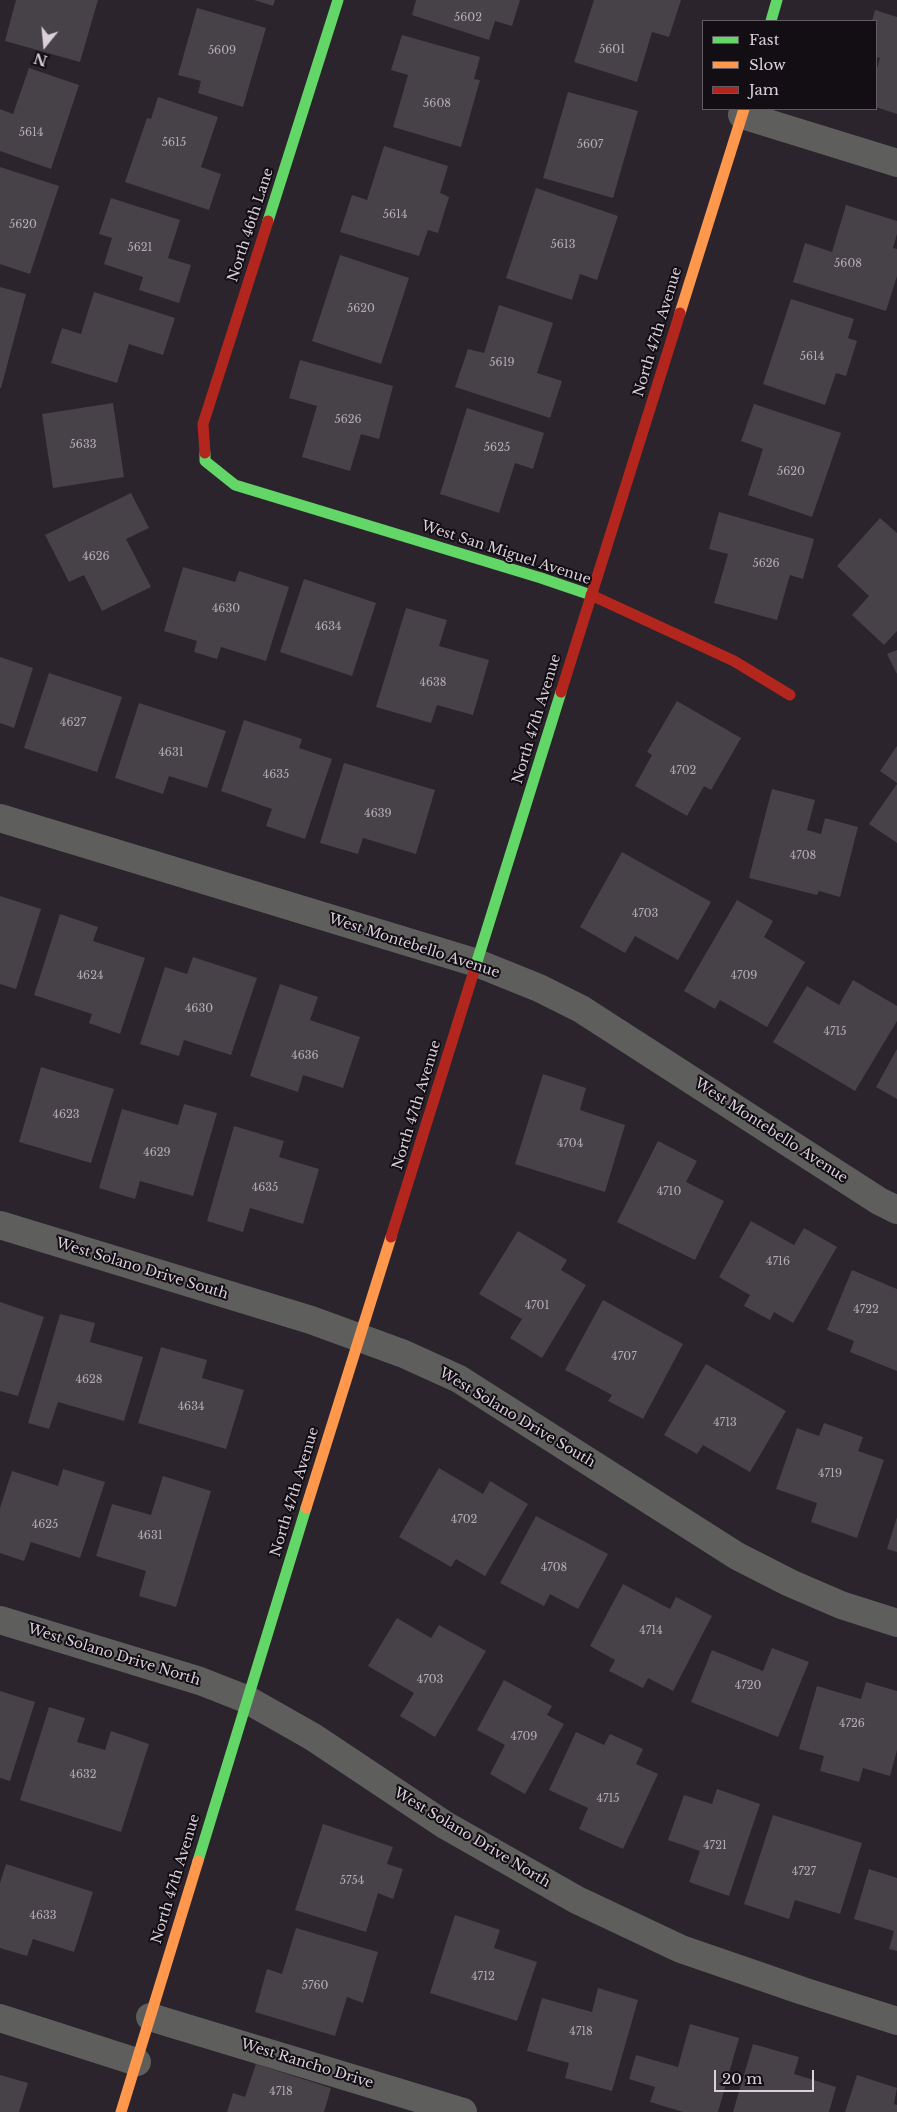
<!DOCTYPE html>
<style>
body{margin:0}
#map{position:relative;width:897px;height:2112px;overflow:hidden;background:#2b242c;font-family:"Libre Baskerville",serif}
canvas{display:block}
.legend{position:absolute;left:702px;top:20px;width:175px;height:90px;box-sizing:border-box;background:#130d14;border:1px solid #625b63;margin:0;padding:6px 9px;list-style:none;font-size:15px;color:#d9d0da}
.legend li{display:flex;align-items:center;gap:10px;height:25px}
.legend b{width:25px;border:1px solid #625b63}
.north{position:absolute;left:20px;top:20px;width:50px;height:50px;-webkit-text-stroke:4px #130d14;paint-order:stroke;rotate:197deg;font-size:14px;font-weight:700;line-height:20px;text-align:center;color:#d9d0da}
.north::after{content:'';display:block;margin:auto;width:18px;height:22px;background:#d9d0da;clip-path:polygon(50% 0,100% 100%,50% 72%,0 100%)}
.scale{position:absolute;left:714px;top:2070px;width:100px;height:22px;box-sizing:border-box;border:2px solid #d9d0da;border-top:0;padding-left:6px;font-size:15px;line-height:18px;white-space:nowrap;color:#d9d0da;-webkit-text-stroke:4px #130d14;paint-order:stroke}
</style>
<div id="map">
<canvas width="897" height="2112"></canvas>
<ul class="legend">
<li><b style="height:6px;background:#63d668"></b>Fast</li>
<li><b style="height:6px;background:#ff974d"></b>Slow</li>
<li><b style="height:6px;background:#b3261e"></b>Jam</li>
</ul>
<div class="north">N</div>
<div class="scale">20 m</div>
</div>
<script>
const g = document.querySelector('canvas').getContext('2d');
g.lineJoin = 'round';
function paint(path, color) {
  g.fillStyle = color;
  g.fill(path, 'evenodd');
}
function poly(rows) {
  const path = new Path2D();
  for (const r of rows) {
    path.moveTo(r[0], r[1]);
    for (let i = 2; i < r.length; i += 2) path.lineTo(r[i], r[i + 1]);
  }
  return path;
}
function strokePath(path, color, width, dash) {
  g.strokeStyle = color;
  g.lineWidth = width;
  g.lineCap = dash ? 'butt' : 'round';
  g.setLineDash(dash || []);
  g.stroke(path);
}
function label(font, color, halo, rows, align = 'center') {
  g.font = font + ' "Libre Baskerville",serif';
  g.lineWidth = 4;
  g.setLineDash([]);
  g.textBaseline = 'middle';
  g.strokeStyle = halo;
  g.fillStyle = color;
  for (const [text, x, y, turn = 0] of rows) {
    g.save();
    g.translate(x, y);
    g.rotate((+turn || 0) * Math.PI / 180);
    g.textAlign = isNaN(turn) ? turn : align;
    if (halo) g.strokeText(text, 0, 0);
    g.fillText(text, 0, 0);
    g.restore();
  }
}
paint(poly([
 [16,0,98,0,80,62,5,41],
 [254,0,275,0,273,6],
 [416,0,520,0,512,26,495,21,489,40,412,15],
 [594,0,681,0,669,37,652,32,637,82,574,62],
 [197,8,266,28,243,107,198,93,201,81,178,75],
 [875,10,897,17,897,114,876,107,876,72,880,58,876,57,876,21,872,21],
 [402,35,480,57,474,79,480,80,461,147,393,127,408,75,391,70],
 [29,68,79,85,51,169,0,151,0,109,13,114],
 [568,92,638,111,613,198,543,178],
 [158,97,218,117,201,167,221,174,209,210,125,182,147,118,151,119],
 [384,146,448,166,440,193,449,197,438,233,428,230,419,256,340,232,352,195,367,200],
 [0,167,59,186,30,274,0,264],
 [536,188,618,216,597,280,580,274,572,300,506,278],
 [111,198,180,220,168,258,191,265,179,303,139,290,143,277,104,264,112,238,99,234],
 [846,205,897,221,897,234,893,248,897,249,897,276,886,311,793,282,805,243,832,252],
 [340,255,409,278,381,364,312,341],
 [0,287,26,294,1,388,0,388],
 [94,292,175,318,163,355,129,344,117,383,51,363,62,328,81,334],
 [791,299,854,319,848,338,857,341,846,376,836,373,825,405,763,384],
 [499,305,553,323,537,373,562,381,550,418,455,387,468,349,484,353],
 [300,360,393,386,379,439,361,434,350,471,302,457,317,406,289,398],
 [113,403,124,477,53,488,42,414],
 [754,404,841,433,812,517,748,495,763,449,741,441],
 [467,408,544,433,533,469,515,463,499,513,440,494],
 [131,493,149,528,126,539,151,587,102,611,84,575,69,582,45,535],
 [719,512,814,539,803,579,790,575,777,620,714,603,728,554,709,549],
 [880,518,897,533,897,631,884,645,852,615,869,596,837,566],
 [183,567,235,582,239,571,289,587,266,661,221,647,217,659,194,652,197,641,164,631],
 [304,579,376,603,352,676,280,652],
 [406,608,447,620,439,646,489,660,473,715,437,705,431,723,376,707],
 [897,650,897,674,887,654],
 [0,657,33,668,14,728,0,723],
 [49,673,122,697,97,772,24,748],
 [677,701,741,738,711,790,704,786,687,816,635,786,652,755,647,752],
 [139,703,226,731,207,788,169,776,163,794,115,778],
 [244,720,302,739,299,748,332,759,305,839,266,826,272,809,221,791],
 [897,746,897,783,880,771],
 [344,763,435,790,416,854,363,838,358,854,320,843],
 [897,784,897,843,869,824],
 [772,789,815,800,807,830,821,834,825,818,858,827,840,897,819,891,817,895,749,878],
 [622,852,711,902,678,960,635,936,625,953,580,927],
 [0,896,41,909,16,989,0,984],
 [737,900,773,921,764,937,805,962,767,1027,720,1000,715,1009,684,991],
 [60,914,98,927,93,941,145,958,120,1034,89,1023,92,1014,34,995],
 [193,957,257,978,231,1055,184,1040,179,1056,140,1044,165,967,187,974],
 [853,980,897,1006,897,1021,855,1091,773,1042,807,986,839,1005],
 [280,984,318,997,310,1020,360,1037,343,1088,303,1075,298,1092,250,1076],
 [897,1049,897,1099,876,1087],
 [41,1067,114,1089,91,1163,19,1142],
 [543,1074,586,1088,580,1110,625,1125,605,1192,515,1164],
 [184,1104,217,1113,193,1196,140,1181,135,1199,99,1188,122,1109,178,1125],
 [234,1126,284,1141,279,1157,319,1169,303,1224,250,1208,243,1232,207,1221],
 [658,1141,697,1161,686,1182,724,1201,695,1260,617,1222],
 [751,1221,794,1245,804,1228,837,1247,793,1323,774,1312,770,1320,744,1306,750,1295,719,1277],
 [518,1231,567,1260,561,1270,586,1285,542,1358,510,1338,522,1319,479,1294],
 [852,1270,897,1289,897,1371,850,1352,854,1341,827,1330],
 [603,1300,683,1344,643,1419,608,1401,612,1395,565,1370],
 [0,1302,44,1317,18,1396,0,1391],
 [60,1314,95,1323,90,1342,143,1357,124,1421,58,1402,49,1429,28,1423],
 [161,1347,207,1360,202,1378,244,1390,226,1449,138,1423],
 [706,1364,786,1411,750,1472,703,1445,697,1454,664,1435],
 [824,1423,863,1437,858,1451,884,1460,857,1538,811,1522,817,1503,776,1489,797,1428,819,1436],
 [439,1468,483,1494,490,1481,528,1504,485,1576,456,1559,451,1567,399,1537],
 [63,1469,105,1482,80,1558,31,1542,24,1561,0,1553,0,1508,12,1471,58,1486],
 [163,1476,211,1491,176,1607,139,1596,146,1571,96,1556,112,1504,151,1515],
 [536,1516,608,1554,578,1609,550,1594,544,1606,500,1583],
 [897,1517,897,1552,887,1549],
 [623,1584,670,1609,676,1597,712,1616,673,1691,648,1678,643,1688,609,1671,615,1660,590,1646],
 [397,1618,431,1638,439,1625,486,1651,435,1737,400,1716,414,1693,368,1666],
 [772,1648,809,1662,778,1737,691,1702,712,1650,763,1671],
 [504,1680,552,1706,547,1715,564,1724,525,1794,490,1774,505,1745,477,1730],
 [866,1682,897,1691,897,1750,890,1776,863,1768,859,1782,820,1771,824,1756,799,1749,817,1686,861,1699],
 [0,1691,35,1702,10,1781,0,1778],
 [49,1707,85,1718,77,1742,105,1750,111,1731,149,1744,121,1832,20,1800],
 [576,1732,604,1745,610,1734,643,1749,636,1764,658,1774,623,1849,579,1829,588,1808,549,1790],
 [717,1789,760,1804,729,1896,689,1882,700,1851,668,1840,684,1795,712,1804],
 [773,1815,862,1843,840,1914,795,1900,789,1919,744,1904],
 [323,1824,393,1847,387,1864,403,1869,393,1899,378,1893,366,1932,295,1910],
 [6,1864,93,1892,74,1952,33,1939,27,1956,0,1948,0,1883],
 [869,1869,897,1878,897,1951,889,1949,894,1931,854,1919],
 [455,1915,500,1930,494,1948,537,1962,517,2021,430,1993],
 [296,1928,378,1952,363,2003,347,1997,335,2036,255,2012,267,1969,282,1974],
 [598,1988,638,2000,612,2091,565,2078,569,2063,527,2051,542,1998,592,2012],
 [690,2024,739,2038,718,2112,683,2112,650,2102,655,2087,629,2079,636,2055,678,2067],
 [753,2044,799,2057,794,2074,836,2087,829,2112,733,2112],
 [256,2064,331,2088,324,2112,227,2112,233,2093,245,2097],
 [0,2075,28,2083,19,2112,0,2112],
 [857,2075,897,2088,894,2104,897,2105,897,2112,845,2112]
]), '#474148');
strokePath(poly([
 [742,115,897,163],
 [0,818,477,963,539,988,581,1009,879,1201,897,1210],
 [0,1225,311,1320,404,1354,459,1379,737,1556,790,1583,841,1605,897,1623],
 [0,1620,200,1681,246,1699,313,1737,445,1825,577,1900,681,1949,803,1991,897,2021],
 [150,2017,463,2112],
 [0,2018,137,2062]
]), '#5e5e5c', 28);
strokePath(poly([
 [771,21,777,0],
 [268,221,338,0],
 [205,453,205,461,235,485,541,578,591,595],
 [474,971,561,692],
 [198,1861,306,1508]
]), '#63d668', 11);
strokePath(poly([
 [680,313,744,109],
 [306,1508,391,1237],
 [121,2112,198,1861]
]), '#ff974d', 11);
strokePath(poly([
 [205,453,203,424,268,221],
 [591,595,734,661,790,695],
 [561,692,680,313],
 [391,1237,474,971]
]), '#b3261e', 11);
label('11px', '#b4acb6', null, [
 ["5602",468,18],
 ["5601",612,50],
 ["5609",222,51],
 ["5608",437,104],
 ["5614",31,133],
 ["5615",174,143],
 ["5607",590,145],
 ["5614",395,215],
 ["5620",23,225],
 ["5613",563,245],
 ["5621",140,248],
 ["5608",848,264],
 ["5620",361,309],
 ["5614",812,357],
 ["5619",502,363],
 ["5626",348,420],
 ["5633",83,445],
 ["5625",497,448],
 ["5620",791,472],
 ["4626",96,557],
 ["5626",766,564],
 ["4630",226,609],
 ["4634",328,627],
 ["4638",433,683],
 ["4627",73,723],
 ["4631",171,753],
 ["4702",683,771],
 ["4635",276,775],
 ["4639",378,814],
 ["4708",803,856],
 ["4703",645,914],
 ["4624",90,976],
 ["4709",744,976],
 ["4630",199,1009],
 ["4715",835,1032],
 ["4636",305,1056],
 ["4623",66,1115],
 ["4704",570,1144],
 ["4629",157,1153],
 ["4635",265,1188],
 ["4710",669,1192],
 ["4716",778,1262],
 ["4701",537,1306],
 ["4722",866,1310],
 ["4707",624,1357],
 ["4628",89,1380],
 ["4634",191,1407],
 ["4713",725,1423],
 ["4719",830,1474],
 ["4702",464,1520],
 ["4625",45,1525],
 ["4631",150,1536],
 ["4708",554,1568],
 ["4714",651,1631],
 ["4703",430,1680],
 ["4720",748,1686],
 ["4726",852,1724],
 ["4709",524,1737],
 ["4632",83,1775],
 ["4715",608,1799],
 ["4721",715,1846],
 ["4727",804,1872],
 ["5754",352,1881],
 ["4633",43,1916],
 ["4712",483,1977],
 ["5760",315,1986],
 ["4718",581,2032],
 ["4718",281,2092]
]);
label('14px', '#d9d0da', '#130d14', [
 ["North 46th Lane",251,225,-72],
 ["North 47th Avenue",658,332,-73],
 ["West San Miguel Avenue",506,553,18],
 ["North 47th Avenue",537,719,-73],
 ["West Montebello Avenue",414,946,18],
 ["North 47th Avenue",417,1105,-73],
 ["West Montebello Avenue",771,1131,33],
 ["West Solano Drive South",142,1269,17],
 ["West Solano Drive South",517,1418,31],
 ["North 47th Avenue",295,1492,-73],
 ["West Solano Drive North",114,1655,17],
 ["West Solano Drive North",472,1838,31],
 ["North 47th Avenue",176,1879,-73],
 ["West Rancho Drive",307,2064,17]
]);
</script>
